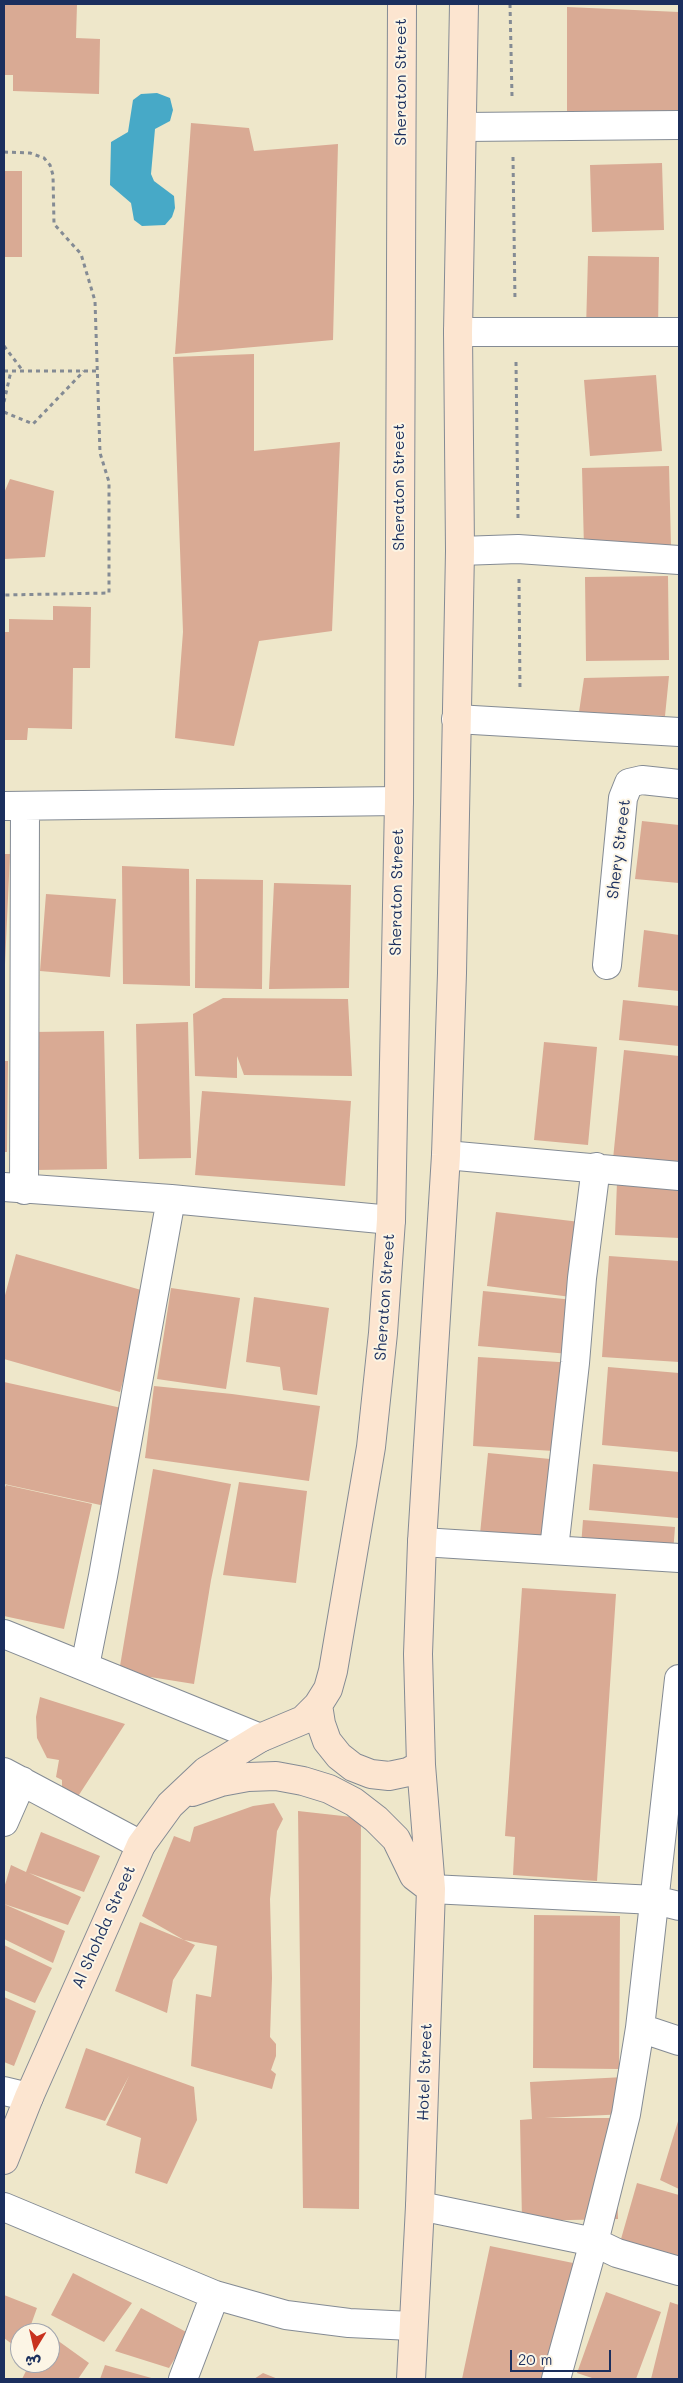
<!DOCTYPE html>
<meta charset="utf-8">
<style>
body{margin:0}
#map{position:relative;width:683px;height:2383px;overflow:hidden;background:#eee7ca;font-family:Mali,"Playpen Sans Arabic",sans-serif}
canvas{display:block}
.frame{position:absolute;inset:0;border:5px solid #1b2f5e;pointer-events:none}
.north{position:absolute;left:10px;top:2323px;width:50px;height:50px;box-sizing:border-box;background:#fcf5e5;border:1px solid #a2a6af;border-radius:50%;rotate:189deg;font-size:14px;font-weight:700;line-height:20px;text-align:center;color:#1b2f5e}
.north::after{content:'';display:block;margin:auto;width:18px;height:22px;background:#c8321e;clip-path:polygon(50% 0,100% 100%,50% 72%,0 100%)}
.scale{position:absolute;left:510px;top:2350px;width:101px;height:22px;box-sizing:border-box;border:2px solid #1b2f5e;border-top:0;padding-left:6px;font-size:15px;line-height:18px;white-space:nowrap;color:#1b2f5e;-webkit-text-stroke:4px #fcf5e5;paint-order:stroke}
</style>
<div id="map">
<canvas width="683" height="2383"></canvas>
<div class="frame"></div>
<div class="north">ش</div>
<div class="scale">20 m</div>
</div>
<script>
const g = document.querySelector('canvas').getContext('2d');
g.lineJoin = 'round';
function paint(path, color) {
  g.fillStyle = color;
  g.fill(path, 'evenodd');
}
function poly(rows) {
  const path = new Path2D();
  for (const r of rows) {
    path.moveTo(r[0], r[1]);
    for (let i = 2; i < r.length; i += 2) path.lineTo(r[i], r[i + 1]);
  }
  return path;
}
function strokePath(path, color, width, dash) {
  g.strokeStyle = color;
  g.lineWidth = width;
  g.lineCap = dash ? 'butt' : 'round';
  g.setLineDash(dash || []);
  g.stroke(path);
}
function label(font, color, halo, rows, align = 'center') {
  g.font = font + ' Mali,sans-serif';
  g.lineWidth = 4;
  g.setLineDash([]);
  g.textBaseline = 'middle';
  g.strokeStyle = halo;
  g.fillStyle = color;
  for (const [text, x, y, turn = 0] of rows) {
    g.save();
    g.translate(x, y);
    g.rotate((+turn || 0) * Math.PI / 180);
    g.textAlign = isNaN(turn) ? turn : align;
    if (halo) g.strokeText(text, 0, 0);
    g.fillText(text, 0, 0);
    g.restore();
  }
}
paint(poly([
 [157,93,170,98,173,110,170,121,155,129,151,174,154,181,174,196,175,208,172,217,165,225,142,226,134,220,131,203,110,185,111,142,128,132,133,100,141,94]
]), '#47a9c7');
paint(poly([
 [4,4,77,4,76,38,100,39,99,94,13,91,13,75,4,75],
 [567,7,679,12,679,113,567,116],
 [191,123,249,128,254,151,338,144,333,340,175,354],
 [662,163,664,230,592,232,590,165],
 [4,171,22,171,22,257,4,257],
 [588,256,659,257,658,331,586,329],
 [254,354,254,451,340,442,332,631,259,641,234,746,175,738,183,632,173,357],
 [656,375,662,451,590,456,584,380],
 [669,466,671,546,584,548,582,468],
 [10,479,54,491,45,557,4,559,4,493],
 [668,576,669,660,586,661,585,577],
 [53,606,91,607,90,668,73,668,72,729,28,728,27,740,4,740,4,632,9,632,9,619,53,620],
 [669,676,665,716,579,712,584,678],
 [642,821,679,825,679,883,635,879],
 [4,854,10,854,5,964,4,964],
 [122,866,189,869,190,986,123,984],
 [196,879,263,880,262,989,195,988],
 [274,883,351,885,349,988,269,989],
 [46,894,116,899,110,977,40,971],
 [644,930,679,935,679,991,638,987],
 [223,998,348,999,352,1076,244,1075,237,1056,237,1078,195,1076,193,1014],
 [623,1000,679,1006,679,1046,619,1040],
 [188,1022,191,1158,139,1159,136,1024],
 [104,1031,107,1169,35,1170,33,1032],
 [544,1042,597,1047,588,1145,534,1140],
 [624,1050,679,1056,679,1166,613,1159],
 [4,1061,8,1061,7,1152,4,1152],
 [202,1091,351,1101,345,1186,195,1175],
 [617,1182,679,1185,679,1238,615,1235],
 [496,1212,580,1222,571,1297,487,1286],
 [16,1254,148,1292,120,1392,4,1359,4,1299],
 [609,1256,679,1261,679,1362,602,1357],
 [171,1288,240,1298,226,1389,157,1379],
 [483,1291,574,1300,569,1354,478,1346],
 [254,1297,329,1308,317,1395,283,1390,280,1367,246,1362],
 [478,1357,575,1363,570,1452,473,1446],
 [608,1367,679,1373,679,1452,602,1445],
 [4,1382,126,1409,105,1506,4,1484],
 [154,1386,232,1394,320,1406,309,1481,145,1458],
 [488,1453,571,1461,562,1552,479,1544],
 [593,1464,679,1472,678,1518,589,1510],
 [153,1469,231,1484,211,1580,194,1684,119,1672],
 [239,1482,307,1491,296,1583,223,1575],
 [6,1485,92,1504,64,1629,4,1616,4,1490],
 [583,1520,675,1527,672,1567,580,1559],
 [522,1588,616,1594,597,1881,513,1875,515,1837,505,1836],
 [40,1697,125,1724,75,1801,62,1797,62,1780,56,1777,59,1760,47,1758,37,1738,36,1717],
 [274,1803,283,1819,277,1831,270,1899,272,1978,270,2037,276,2044,276,2056,271,2070,276,2074,272,2089,191,2066,196,1994,211,1997,217,1946,184,1940,195,1945,173,1980,167,2013,115,1991,140,1922,184,1940,142,1916,174,1836,190,1842,194,1827,253,1806],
 [298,1811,361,1818,359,2209,303,2208],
 [41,1832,100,1856,84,1892,29,1873,81,1897,68,1925,4,1904,4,1888,11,1865,26,1872],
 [4,1904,65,1931,53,1963,4,1939],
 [534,1915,620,1916,619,2069,533,2068],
 [4,1945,52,1968,35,2003,4,1990],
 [4,1997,36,2011,14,2066,4,2062],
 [86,2048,194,2087,197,2120,167,2184,135,2173,141,2138,106,2125,129,2076,105,2121,65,2108],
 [624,2077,626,2114,545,2118,615,2118,618,2219,522,2221,520,2120,532,2119,530,2082],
 [679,2118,679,2189,660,2180],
 [637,2183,679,2195,679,2270,617,2253],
 [490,2246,578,2264,554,2379,462,2379],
 [73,2273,132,2303,104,2342,51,2315],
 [606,2292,661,2312,636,2379,595,2379,577,2373],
 [4,2295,37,2308,28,2333,20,2333,20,2350,4,2338],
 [670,2302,679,2305,679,2379,651,2379],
 [141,2308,190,2334,169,2368,115,2351],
 [50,2335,89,2363,78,2379,22,2379,30,2363,50,2363],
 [105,2365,155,2379,100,2379],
 [263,2373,278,2379,254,2379]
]), '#d9aa94');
const street = poly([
 [463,127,679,125],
 [458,332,679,332],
 [460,551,518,549,679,560],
 [456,719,679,732],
 [4,806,399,801],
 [607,965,623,798,629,783,642,780,679,784],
 [446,1155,679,1176],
 [4,1187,171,1199,391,1220],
 [24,1190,25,806],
 [422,1542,679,1558],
 [554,1549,575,1363,582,1278,596,1167],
 [4,1634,260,1738],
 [85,1666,103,1576,171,1199],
 [4,1772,141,1845],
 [4,1822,22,1781],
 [431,1889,655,1900,679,1906],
 [640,2028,679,2041],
 [4,2091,29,2097],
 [420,2206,594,2242,617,2253,679,2271],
 [4,2207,215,2295,286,2315,349,2323,412,2326],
 [183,2379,215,2295],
 [556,2379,594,2242,626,2114,640,2028,679,1679]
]);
const secondary = poly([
 [318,1705,321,1724,327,1741,339,1756,353,1767,371,1774,389,1776,408,1772,421,1765],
 [192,1792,221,1782,248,1777,276,1776,303,1781,329,1789,354,1802,376,1819,396,1839,414,1876,431,1889],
 [4,2160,29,2097,141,1845,170,1805,206,1771,260,1738,303,1720,318,1705,328,1689,333,1671,371,1447,383,1333,391,1220,399,801,402,4],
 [411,2379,420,2206,431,1889,421,1765,418,1654,422,1542,446,1155,452,973,460,551,458,332,464,4]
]);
strokePath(street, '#848b94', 30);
strokePath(secondary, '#848b94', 30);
strokePath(poly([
 [510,4,512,96],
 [4,152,30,153,44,158,50,165,53,175,54,224,81,254,95,301,100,453,109,482,109,593,4,595],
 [513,157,515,301],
 [4,346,23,371],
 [516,362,518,518],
 [4,371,98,371],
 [4,402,11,371],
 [4,412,33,424,84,371],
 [519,579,520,691]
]), '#848b94', 3, [4, 4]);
strokePath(street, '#fff', 28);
strokePath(secondary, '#fce5d0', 28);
label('16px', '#1b2f5e', '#fcf5e5', [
 ["Sheraton Street",401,82,-90],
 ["Sheraton Street",399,487,-90],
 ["Shery Street",619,849,-83],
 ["Sheraton Street",397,892,-89],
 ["Sheraton Street",385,1297,-86],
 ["Al Shohda Street",104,1927,-66],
 ["Hotel Street",425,2072,-88]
]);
</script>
